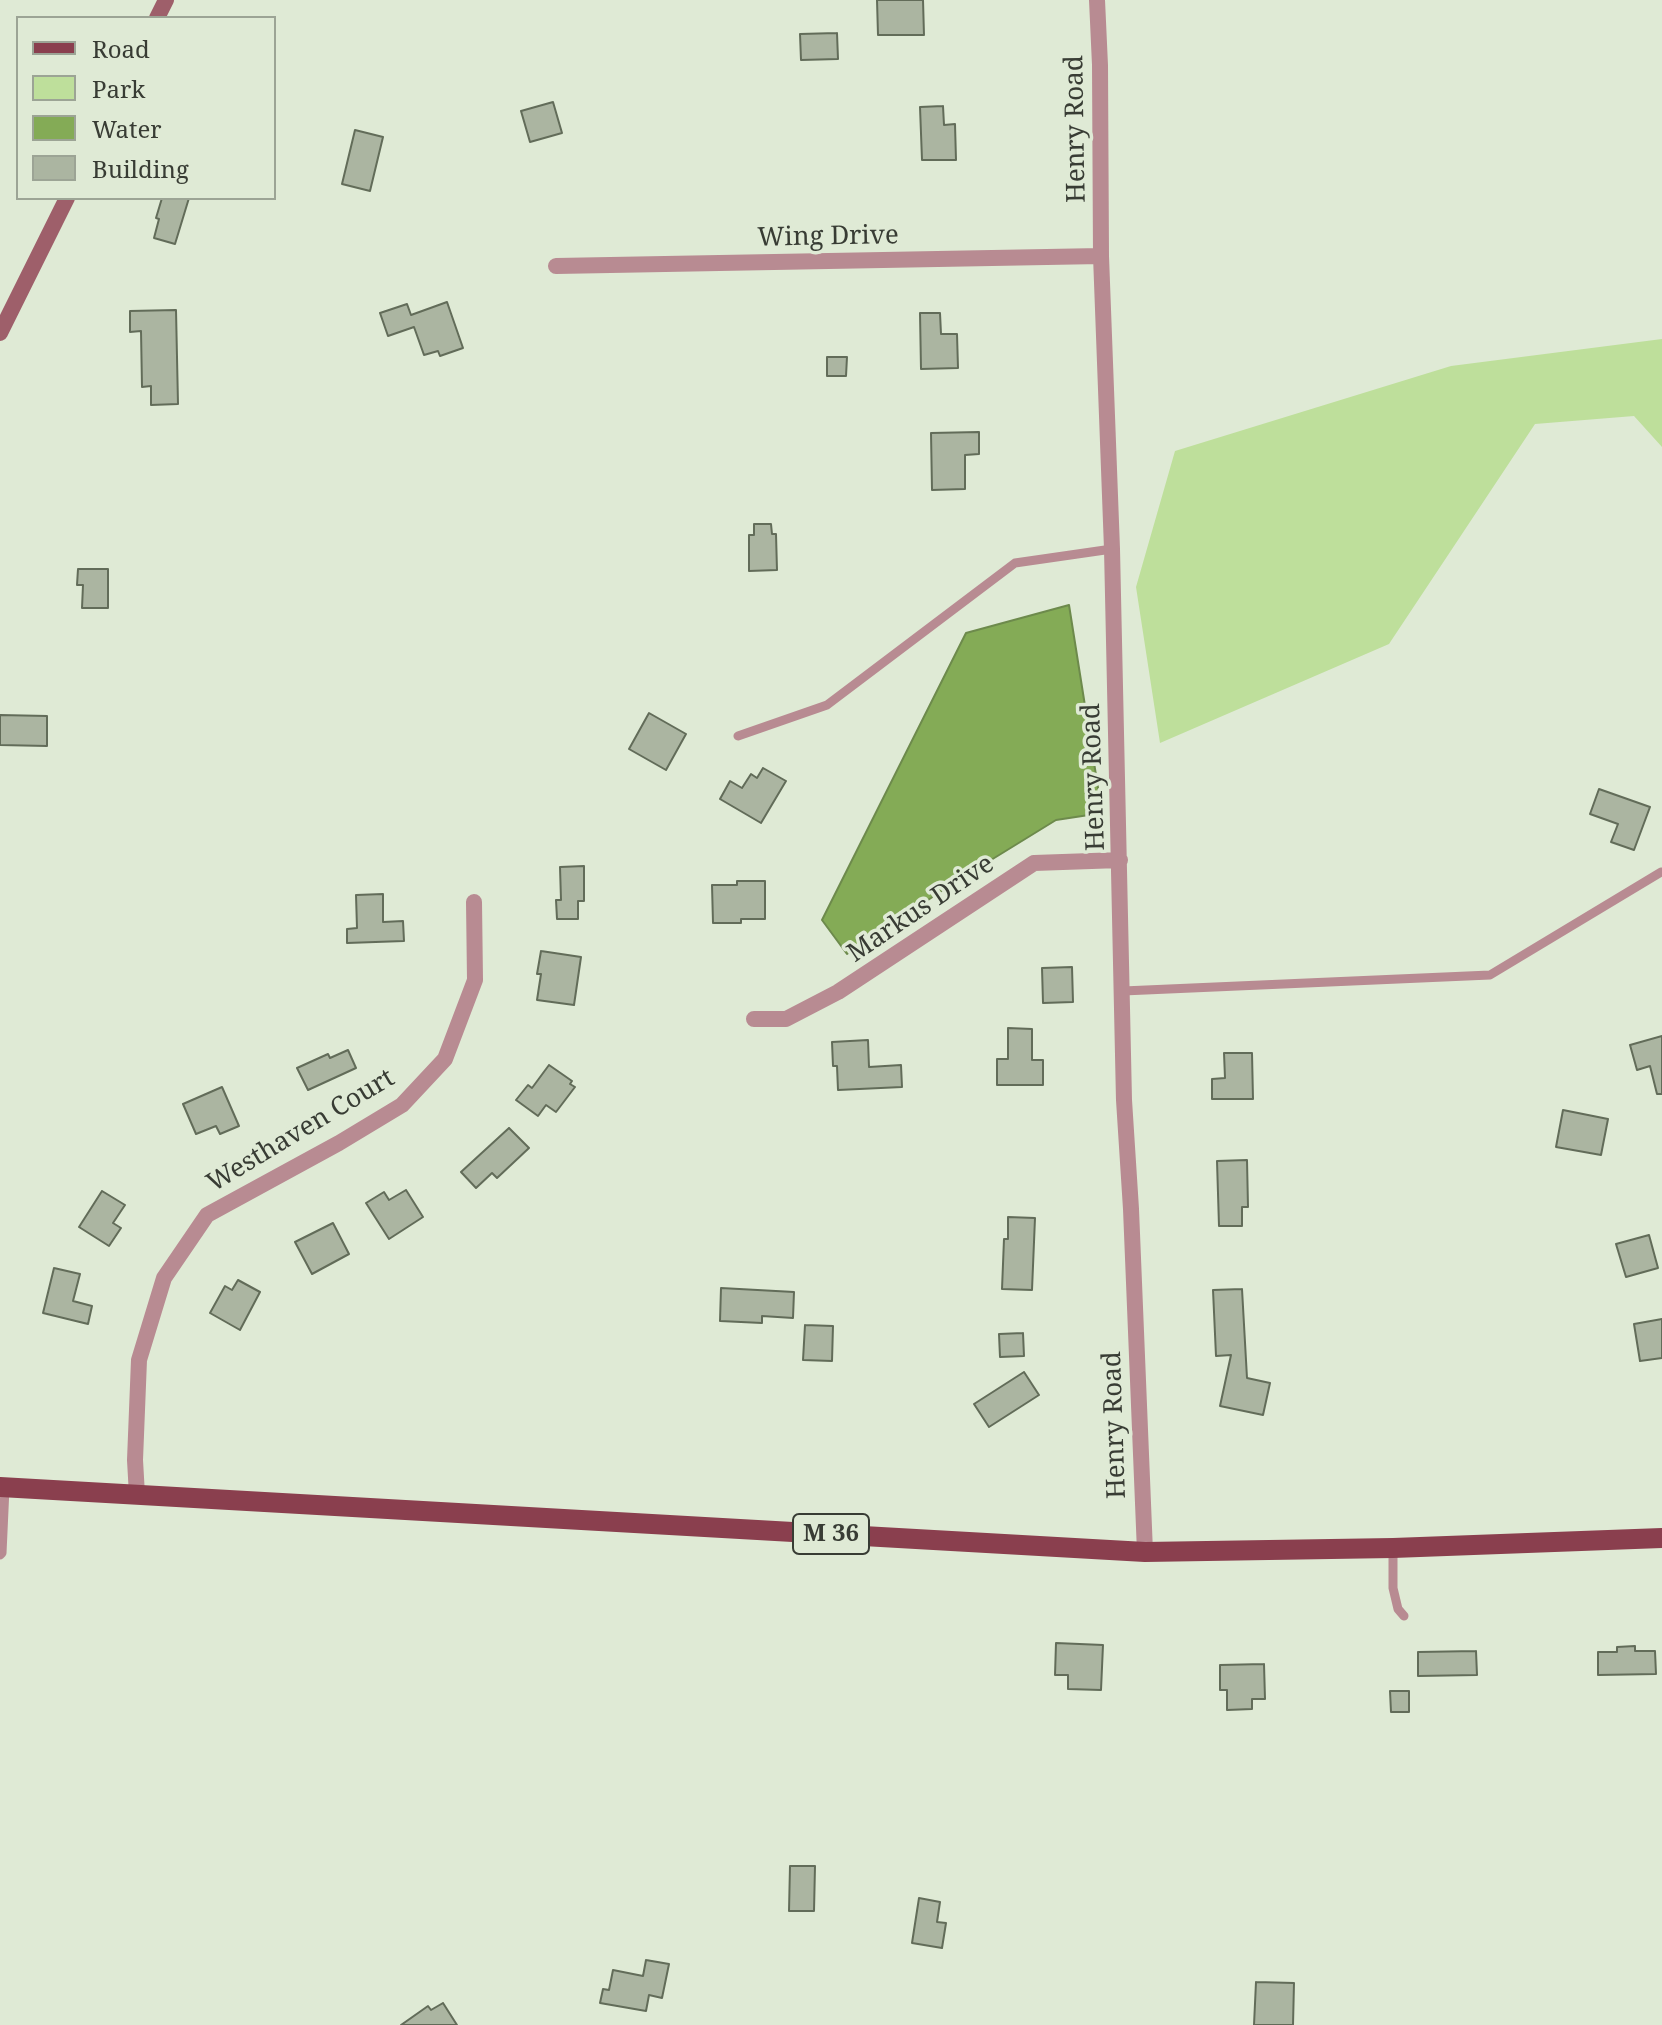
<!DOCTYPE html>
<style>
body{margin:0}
#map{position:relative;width:1662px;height:2025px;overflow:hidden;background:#dfead5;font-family:"Noto Serif",serif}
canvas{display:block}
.legend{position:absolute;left:16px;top:16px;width:260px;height:184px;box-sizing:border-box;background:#dfead5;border:2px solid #9ca495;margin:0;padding:10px 14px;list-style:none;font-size:24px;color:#383c34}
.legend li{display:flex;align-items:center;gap:16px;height:40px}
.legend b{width:40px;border:2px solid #9ca495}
</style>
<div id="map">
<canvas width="1662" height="2025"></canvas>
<ul class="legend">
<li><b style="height:10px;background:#8a3f4e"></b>Road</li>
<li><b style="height:22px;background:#bedf9b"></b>Park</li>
<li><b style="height:22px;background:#84ab56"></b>Water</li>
<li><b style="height:22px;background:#abb5a1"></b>Building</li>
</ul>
</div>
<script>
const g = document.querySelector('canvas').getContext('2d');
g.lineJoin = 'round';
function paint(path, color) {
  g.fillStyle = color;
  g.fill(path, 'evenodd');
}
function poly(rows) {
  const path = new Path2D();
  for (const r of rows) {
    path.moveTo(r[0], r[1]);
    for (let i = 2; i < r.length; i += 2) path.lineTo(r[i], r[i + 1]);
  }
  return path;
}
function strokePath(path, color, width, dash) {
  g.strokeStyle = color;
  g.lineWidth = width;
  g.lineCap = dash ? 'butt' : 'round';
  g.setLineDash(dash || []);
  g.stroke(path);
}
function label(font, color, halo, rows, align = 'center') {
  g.font = font + ' "Noto Serif",serif';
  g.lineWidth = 7;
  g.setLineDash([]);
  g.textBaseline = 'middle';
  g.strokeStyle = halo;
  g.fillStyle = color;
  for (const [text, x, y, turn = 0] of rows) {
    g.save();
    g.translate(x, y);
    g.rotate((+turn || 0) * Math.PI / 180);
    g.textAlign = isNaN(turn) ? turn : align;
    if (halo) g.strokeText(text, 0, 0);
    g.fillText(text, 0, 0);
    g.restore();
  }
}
paint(poly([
 [1662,339,1662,447,1634,416,1535,424,1389,644,1160,743,1136,587,1175,451,1451,366]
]), '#bedf9b');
const water = poly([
 [1069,605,1102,813,1056,820,952,884,847,954,822,920,966,633,1069,605]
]);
paint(water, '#84ab56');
strokePath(water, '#6d8a4c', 2);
const building = poly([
 [877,0,923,0,924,35,878,35,877,0],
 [837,33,838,59,801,60,800,34,837,33],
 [553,102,562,133,530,142,521,111,553,102],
 [943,106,944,125,955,124,956,160,922,160,920,107,943,106],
 [355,130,383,137,370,191,342,184,355,130],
 [162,198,189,198,175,244,154,238,159,219,156,218,162,198],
 [447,302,463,348,440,356,438,351,424,355,414,327,388,336,380,313,407,304,411,315,447,302],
 [176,310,178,404,151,405,151,386,142,387,141,331,130,332,130,311,176,310],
 [920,313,940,313,941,334,957,334,958,368,921,369,920,313],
 [827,357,847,357,846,376,827,376,827,357],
 [979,432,979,454,965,455,965,489,932,490,931,433,979,432],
 [754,524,771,524,772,534,776,534,777,570,749,571,749,535,754,535,754,524],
 [78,569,108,569,108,608,82,608,83,585,77,585,78,569],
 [649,713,686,734,666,770,629,749,649,713],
 [0,715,47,716,47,746,0,745,0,715],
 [763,768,786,781,761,823,720,799,730,781,742,788,751,774,757,778,763,768],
 [1599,789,1650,807,1634,850,1611,842,1618,824,1590,814,1599,789],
 [584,866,584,901,578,901,578,919,557,919,556,900,561,900,560,867,584,866],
 [737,881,765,881,765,919,741,919,741,923,713,923,712,885,737,885,737,881],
 [383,894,383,922,403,921,404,941,347,943,347,929,357,928,356,895,383,894],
 [541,951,581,957,574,1005,537,1000,541,974,537,974,541,951],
 [1072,967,1073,1002,1043,1003,1042,968,1072,967],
 [1008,1028,1032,1029,1032,1060,1043,1060,1043,1085,997,1085,997,1059,1008,1059,1008,1028],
 [1662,1036,1662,1094,1657,1094,1650,1066,1637,1070,1630,1045,1662,1036],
 [868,1040,869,1067,901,1065,902,1087,838,1090,837,1066,833,1066,832,1042,868,1040],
 [348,1050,356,1068,308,1090,297,1068,328,1054,330,1058,348,1050],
 [1224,1053,1252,1053,1253,1099,1212,1099,1212,1079,1225,1078,1224,1053],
 [549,1065,572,1081,570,1084,575,1087,556,1112,546,1105,538,1116,516,1100,528,1085,532,1088,549,1065],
 [222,1087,239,1126,220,1134,216,1126,196,1134,183,1104,222,1087],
 [1563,1110,1608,1119,1601,1155,1556,1147,1563,1110],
 [509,1128,529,1148,497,1178,492,1173,476,1188,461,1172,509,1128],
 [1247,1160,1248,1207,1242,1207,1242,1226,1219,1226,1217,1161,1247,1160],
 [406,1190,423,1217,389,1239,366,1203,384,1192,389,1200,406,1190],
 [102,1191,125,1205,113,1223,121,1228,109,1246,79,1227,102,1191],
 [1008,1217,1035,1218,1032,1290,1002,1289,1004,1239,1008,1239,1008,1217],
 [333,1223,349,1254,312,1274,295,1242,333,1223],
 [1649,1235,1658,1268,1626,1277,1616,1244,1649,1235],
 [54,1268,80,1274,73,1301,92,1306,88,1324,43,1313,54,1268],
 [238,1280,260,1292,240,1330,210,1313,225,1286,232,1290,238,1280],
 [721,1288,794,1292,793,1318,762,1316,762,1323,720,1321,721,1288],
 [1242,1289,1247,1378,1270,1383,1263,1415,1220,1406,1231,1355,1216,1356,1213,1290,1242,1289],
 [1662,1319,1662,1358,1640,1361,1634,1324,1662,1319],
 [805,1325,833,1326,832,1361,803,1360,805,1325],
 [1023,1333,1024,1356,1000,1357,999,1334,1023,1333],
 [1024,1372,1039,1395,989,1427,974,1404,1024,1372],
 [1056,1643,1103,1645,1101,1690,1068,1689,1068,1675,1055,1675,1056,1643],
 [1635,1646,1635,1651,1655,1651,1656,1674,1598,1675,1598,1652,1617,1652,1617,1647,1635,1646],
 [1476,1651,1477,1675,1418,1676,1418,1652,1476,1651],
 [1264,1664,1265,1699,1252,1699,1252,1709,1227,1710,1227,1690,1220,1690,1220,1665,1264,1664],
 [1390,1691,1409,1691,1409,1712,1391,1712,1390,1691],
 [790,1866,815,1866,814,1911,789,1911,790,1866],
 [919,1898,940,1902,937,1922,946,1923,942,1948,912,1943,919,1898],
 [646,1960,669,1964,662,1998,649,1995,646,2011,600,2003,603,1989,609,1990,613,1970,643,1976,646,1960],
 [1256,1982,1294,1983,1293,2025,1254,2025,1256,1982],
 [443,2003,457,2025,401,2025,428,2006,431,2010,443,2003]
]);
paint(building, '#abb5a1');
strokePath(building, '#626c59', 2);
strokePath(poly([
 [738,736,827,705,1015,563,1112,549],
 [1123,991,1490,975,1661,872],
 [1393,1548,1393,1588,1398,1609,1404,1616],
 [0,1555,2,1553,5,1488]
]), '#b88b92', 9);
strokePath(poly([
 [1097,0,1100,65,1101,256,1112,549,1124,1100,1131,1209,1145,1552],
 [556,266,1101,256],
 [754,1019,786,1019,838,992,1034,863,1120,860],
 [137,1495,135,1460,139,1360,164,1278,207,1215,339,1143,402,1105,445,1059,475,980,474,902]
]), '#b88b92', 16);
strokePath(poly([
 [157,18,166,0],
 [0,333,67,198]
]), '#9e5f6a', 16);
strokePath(poly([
 [0,1487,1145,1552,1393,1548,1662,1538]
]), '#8a3f4e', 20);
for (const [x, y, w] of [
 [831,1534,76]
]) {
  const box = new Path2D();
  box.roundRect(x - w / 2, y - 20, w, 40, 6);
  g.fillStyle = '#dfead5';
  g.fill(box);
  strokePath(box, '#383c34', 2);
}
label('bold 24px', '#383c34', null, [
 ["M 36",831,1534]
]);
label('26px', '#383c34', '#dfead5', [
 ["Henry Road",1076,129,-91],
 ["Wing Drive",828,237,-1],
 ["Henry Road",1094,777,-92],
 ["Markus Drive",921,909,-34],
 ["Westhaven Court",301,1131,-31],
 ["Henry Road",1115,1425,-92]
]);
</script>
